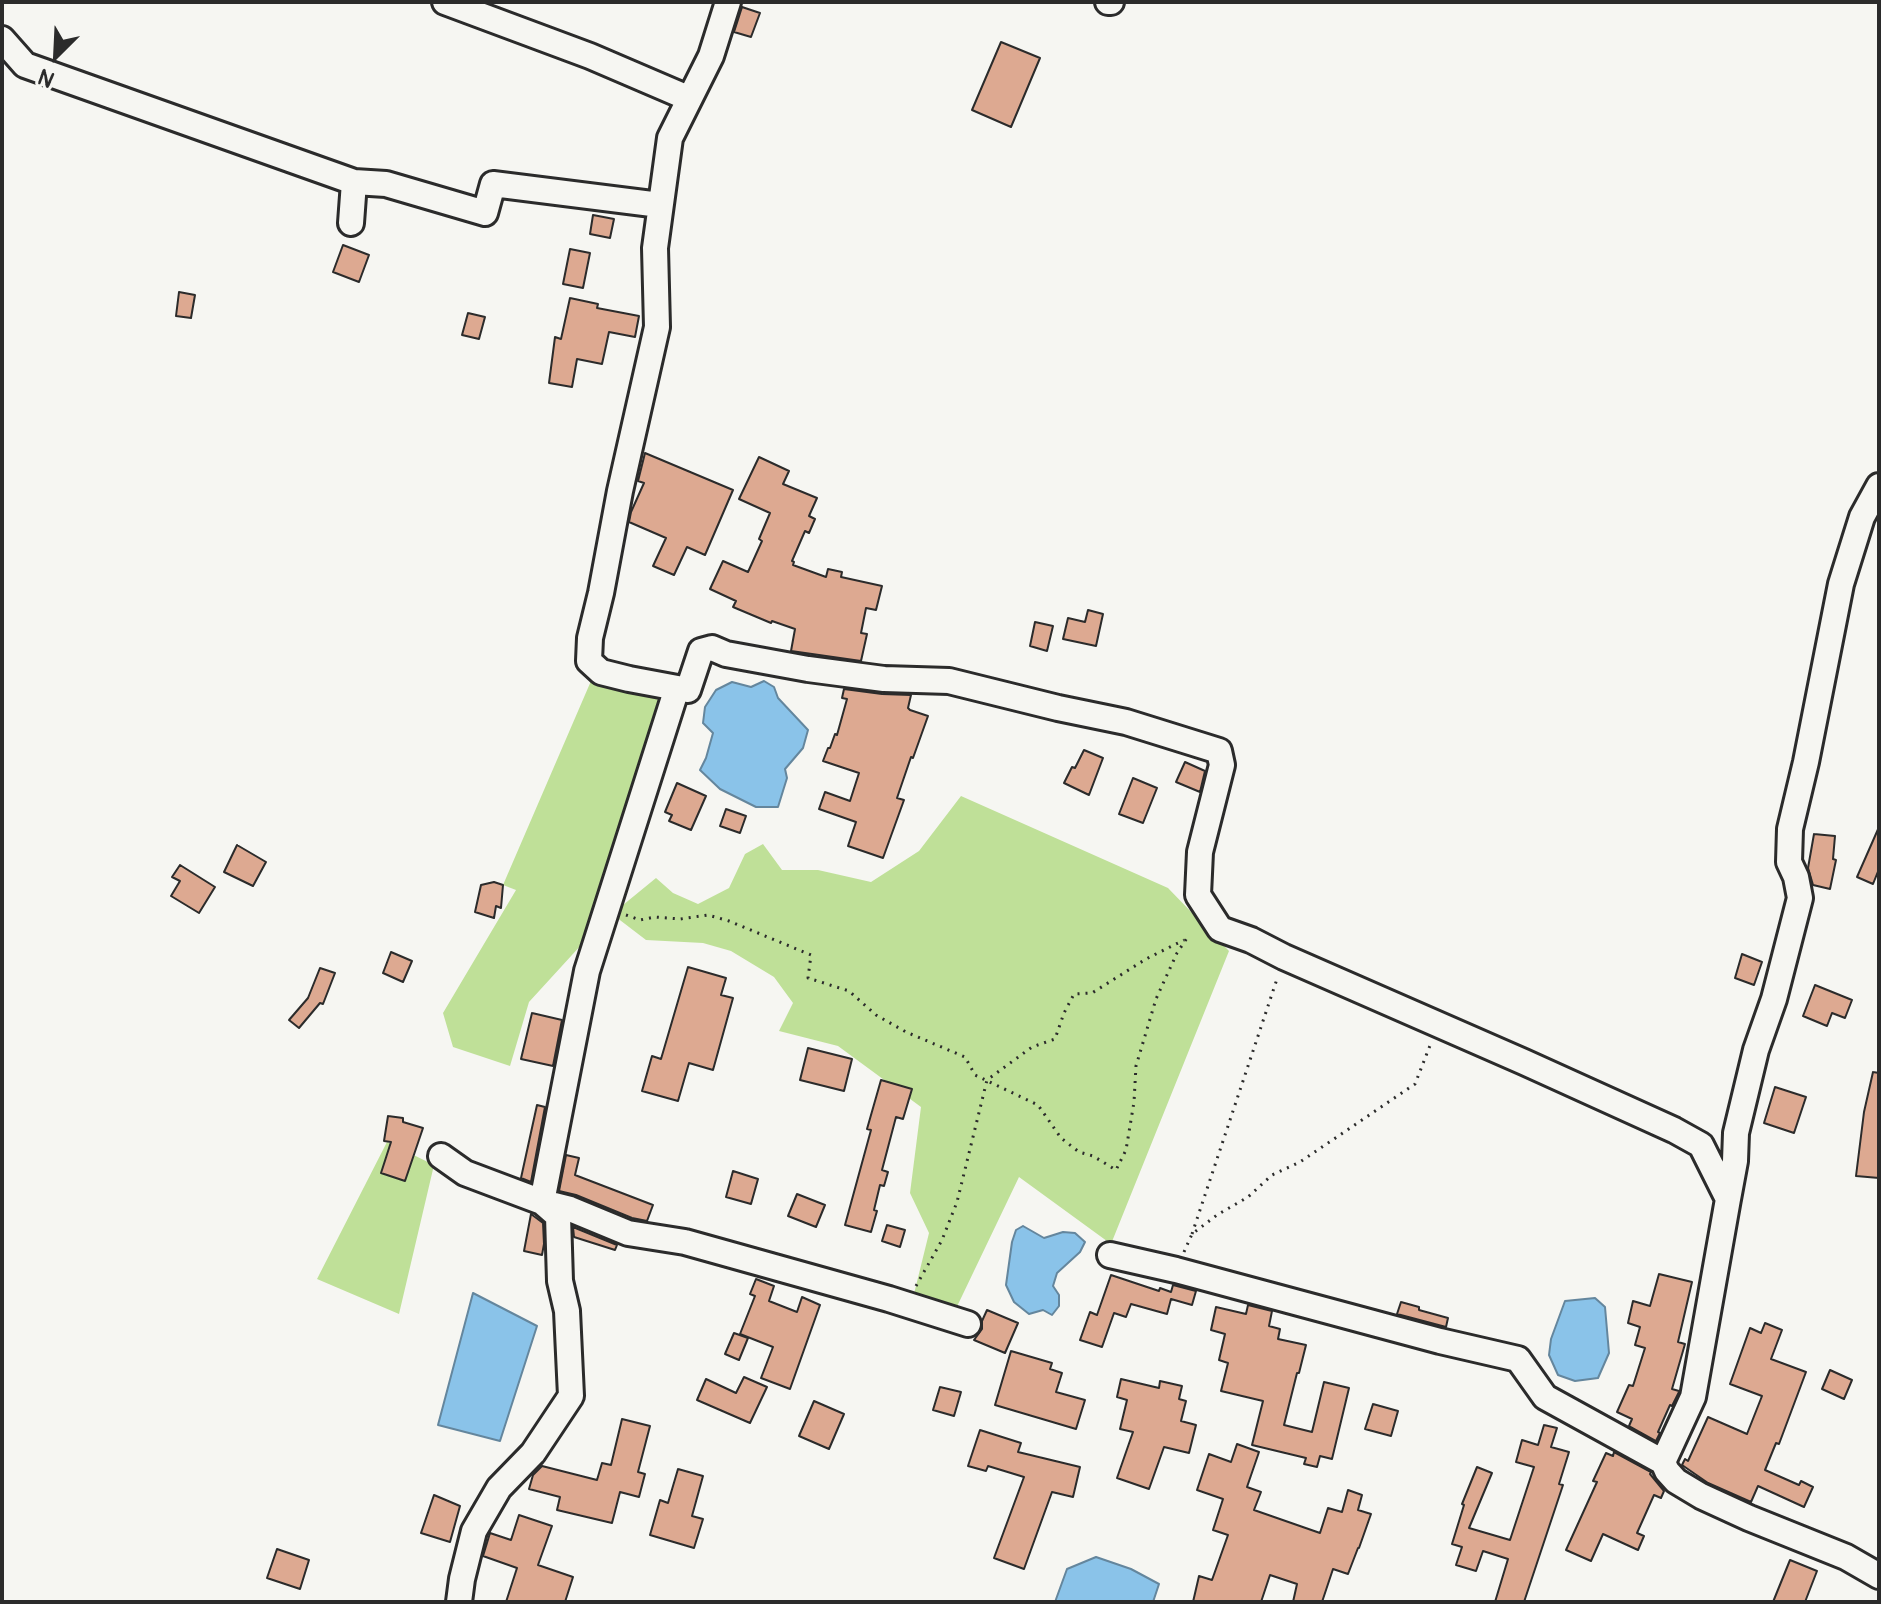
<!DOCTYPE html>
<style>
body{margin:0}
#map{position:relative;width:1881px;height:1604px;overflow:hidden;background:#f6f6f2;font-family:Pangolin,sans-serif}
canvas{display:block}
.frame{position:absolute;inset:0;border:4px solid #2b2b2b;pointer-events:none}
.north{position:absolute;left:16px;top:16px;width:80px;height:80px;-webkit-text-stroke:6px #f6f6f2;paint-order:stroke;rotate:204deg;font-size:22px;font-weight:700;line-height:32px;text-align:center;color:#2b2b2b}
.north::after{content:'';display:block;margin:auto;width:28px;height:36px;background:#2b2b2b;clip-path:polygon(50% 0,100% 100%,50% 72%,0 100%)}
</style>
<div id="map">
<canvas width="1881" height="1604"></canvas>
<div class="frame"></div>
<div class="north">N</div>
</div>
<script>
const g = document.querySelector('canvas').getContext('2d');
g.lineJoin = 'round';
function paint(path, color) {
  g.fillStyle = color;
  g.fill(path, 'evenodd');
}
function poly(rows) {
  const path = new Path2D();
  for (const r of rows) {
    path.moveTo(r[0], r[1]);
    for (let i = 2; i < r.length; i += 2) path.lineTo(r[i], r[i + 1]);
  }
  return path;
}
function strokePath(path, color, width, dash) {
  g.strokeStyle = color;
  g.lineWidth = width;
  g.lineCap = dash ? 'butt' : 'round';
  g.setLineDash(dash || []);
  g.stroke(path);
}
paint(poly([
 [591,681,674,700,604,920,529,1002,510,1066,453,1047,443,1013,516,890,503,885],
 [961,796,1168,888,1229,951,1111,1244,1019,1177,951,1319,911,1306,929,1233,910,1193,921,1107,838,1046,779,1031,793,1003,774,977,731,951,703,943,646,940,612,914,656,878,673,893,698,904,729,888,745,854,763,844,782,870,818,870,871,882,919,851],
 [387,1142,434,1165,399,1314,317,1279]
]), '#bfe098');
const water = poly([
 [764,681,774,687,778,698,808,730,803,748,785,769,787,778,778,807,756,807,720,789,700,770,706,758,713,733,703,723,705,707,716,690,732,682,751,687,764,681],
 [1023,1226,1044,1238,1063,1232,1075,1233,1085,1242,1080,1252,1057,1273,1053,1286,1059,1295,1059,1306,1052,1315,1043,1310,1029,1314,1014,1302,1006,1285,1012,1242,1016,1230,1023,1226],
 [473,1293,537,1326,500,1441,438,1425,473,1293],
 [1595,1298,1605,1307,1609,1353,1598,1378,1575,1381,1558,1375,1549,1355,1551,1339,1565,1301,1595,1298],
 [1096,1557,1131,1569,1159,1584,1153,1602,1055,1602,1067,1569,1096,1557]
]);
paint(water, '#8ac3e9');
strokePath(water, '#64869d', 2);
const building = poly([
 [742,7,760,13,751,37,734,32,742,7],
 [1001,42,1040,58,1011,127,972,110,1001,42],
 [593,215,614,219,610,238,590,234,593,215],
 [343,245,369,255,359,282,333,272,343,245],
 [570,249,590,253,583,288,563,284,570,249],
 [179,292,195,295,191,318,176,316,179,292],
 [570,298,598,304,597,308,639,316,635,337,609,332,602,364,577,359,572,387,549,383,555,337,561,339,570,298],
 [468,313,485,317,479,339,462,335,468,313],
 [645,453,733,490,705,555,687,547,674,575,653,566,666,538,629,522,631,512,644,483,638,481,645,453],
 [759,457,789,471,783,484,817,498,809,516,815,519,809,533,805,531,792,561,794,562,793,565,826,577,828,569,842,572,841,577,882,586,876,610,866,608,861,633,867,634,861,661,791,651,795,629,772,621,771,623,733,607,736,601,710,589,723,561,748,572,762,541,759,539,770,513,739,499,759,457],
 [1088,610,1103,614,1096,646,1063,639,1068,618,1085,622,1088,610],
 [1035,622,1053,626,1047,651,1030,646,1035,622],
 [844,689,882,694,911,695,908,708,910,710,928,716,913,758,911,757,897,798,904,800,883,858,848,846,856,822,819,809,825,792,850,801,859,773,823,761,828,748,830,748,835,734,837,735,847,699,842,698,844,689],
 [1084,750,1103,758,1089,795,1064,783,1072,767,1075,768,1084,750],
 [1185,762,1205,771,1200,792,1176,782,1185,762],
 [1133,778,1157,788,1143,823,1119,814,1133,778],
 [677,783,706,796,691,830,669,821,672,815,665,812,677,783],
 [726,809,746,816,740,833,720,826,726,809],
 [1879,827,1879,869,1873,884,1857,877,1879,827],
 [1814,834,1835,836,1833,859,1836,860,1830,889,1813,885,1808,868,1814,834],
 [237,845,266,862,253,886,224,872,237,845],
 [180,865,215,887,199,913,171,896,180,881,172,877,180,865],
 [494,882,503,885,501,908,496,906,494,918,475,912,481,885,494,882],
 [391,952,412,961,403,982,383,973,391,952],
 [1742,954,1762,962,1754,985,1735,978,1742,954],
 [688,967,726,978,721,995,733,998,713,1070,689,1063,678,1101,642,1091,652,1056,661,1059,688,967],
 [320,968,335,973,323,1004,320,1003,299,1028,289,1020,308,998,320,968],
 [1815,985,1852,1000,1845,1018,1832,1013,1827,1026,1803,1016,1815,985],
 [532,1013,562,1020,553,1066,521,1059,532,1013],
 [808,1048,852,1059,844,1091,800,1080,808,1048],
 [1873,1072,1879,1073,1879,1178,1856,1176,1864,1112,1873,1072],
 [881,1080,912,1089,903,1119,896,1117,882,1170,888,1172,884,1186,880,1185,874,1210,877,1211,871,1232,845,1225,871,1130,867,1129,881,1080],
 [1775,1087,1806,1097,1794,1133,1764,1123,1775,1087],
 [537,1105,545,1107,531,1182,521,1178,537,1105],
 [388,1116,403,1118,403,1122,423,1128,405,1181,381,1173,391,1142,384,1141,388,1116],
 [566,1155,579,1158,575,1175,653,1205,647,1221,632,1218,576,1195,559,1191,566,1155],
 [733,1171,758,1179,751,1204,726,1197,733,1171],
 [797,1194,825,1205,816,1227,788,1216,797,1194],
 [531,1214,543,1223,544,1244,542,1255,524,1251,531,1214],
 [887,1225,905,1230,900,1247,882,1241,887,1225],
 [573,1227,617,1245,615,1250,574,1237,573,1227],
 [1659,1274,1692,1282,1678,1342,1685,1344,1672,1389,1679,1391,1679,1392,1672,1406,1670,1405,1658,1432,1660,1433,1656,1441,1629,1426,1632,1419,1617,1412,1629,1385,1633,1386,1645,1348,1635,1345,1640,1327,1628,1323,1633,1301,1650,1306,1659,1274],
 [1111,1275,1159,1291,1160,1288,1171,1292,1173,1285,1196,1291,1192,1305,1171,1299,1167,1314,1131,1304,1126,1317,1114,1313,1102,1347,1080,1340,1090,1312,1097,1315,1111,1275],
 [756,1279,774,1286,769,1301,797,1312,802,1297,820,1305,790,1389,761,1378,773,1347,740,1334,755,1296,750,1294,756,1279],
 [1401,1302,1419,1307,1419,1310,1448,1318,1446,1327,1397,1314,1401,1302],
 [1248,1305,1272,1311,1269,1326,1280,1329,1278,1339,1306,1345,1299,1373,1297,1373,1284,1425,1312,1432,1324,1382,1349,1388,1332,1459,1320,1456,1317,1467,1304,1464,1306,1458,1252,1445,1263,1401,1221,1391,1228,1363,1219,1360,1225,1334,1211,1330,1216,1307,1246,1314,1248,1305],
 [987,1310,1018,1323,1005,1353,974,1340,982,1329,982,1321,987,1310],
 [1765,1323,1782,1330,1771,1359,1806,1372,1779,1444,1776,1443,1765,1470,1799,1485,1801,1481,1813,1487,1804,1507,1758,1486,1751,1502,1708,1483,1682,1465,1685,1459,1688,1461,1708,1417,1747,1434,1762,1396,1730,1384,1750,1328,1761,1333,1765,1323],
 [734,1333,748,1338,739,1360,725,1354,734,1333],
 [1011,1351,1052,1363,1050,1369,1062,1373,1056,1392,1085,1400,1076,1429,995,1405,1011,1351],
 [1830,1370,1852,1380,1844,1399,1822,1389,1830,1370],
 [744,1377,767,1387,750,1423,697,1400,706,1379,736,1393,744,1377],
 [1121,1379,1159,1388,1160,1381,1182,1386,1179,1399,1186,1401,1181,1421,1196,1425,1189,1453,1164,1447,1149,1489,1117,1478,1133,1432,1120,1429,1127,1400,1117,1397,1121,1379],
 [940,1387,961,1392,954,1416,933,1410,940,1387],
 [814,1401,844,1414,829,1449,799,1436,814,1401],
 [1373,1404,1398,1411,1391,1436,1365,1429,1373,1404],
 [622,1419,650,1426,638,1472,645,1474,639,1497,620,1492,612,1523,557,1510,560,1497,529,1489,533,1475,542,1466,597,1480,602,1463,611,1465,622,1419],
 [1544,1425,1557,1428,1551,1447,1569,1452,1559,1484,1563,1485,1524,1602,1495,1602,1508,1559,1483,1551,1476,1571,1456,1565,1462,1547,1452,1544,1464,1505,1462,1504,1477,1467,1492,1473,1469,1528,1510,1540,1534,1467,1516,1462,1522,1440,1538,1445,1544,1425],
 [980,1430,1021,1443,1018,1452,1080,1467,1073,1497,1052,1492,1024,1569,994,1558,1024,1477,988,1466,986,1471,968,1466,980,1430],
 [1237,1444,1259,1452,1247,1487,1261,1492,1254,1510,1320,1533,1328,1508,1342,1512,1348,1490,1362,1495,1358,1510,1371,1514,1359,1548,1358,1548,1348,1574,1333,1569,1322,1602,1293,1602,1297,1584,1270,1575,1261,1602,1193,1602,1199,1576,1212,1580,1228,1535,1213,1530,1223,1499,1197,1490,1209,1454,1231,1462,1237,1444],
 [1614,1452,1651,1472,1650,1474,1664,1491,1661,1498,1654,1495,1637,1533,1644,1536,1638,1550,1603,1534,1591,1561,1566,1550,1597,1482,1593,1481,1606,1453,1613,1456,1614,1452],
 [678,1469,703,1476,692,1516,703,1519,694,1548,650,1535,660,1500,668,1503,678,1469],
 [434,1495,460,1506,450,1542,421,1533,434,1495],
 [519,1515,552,1526,538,1565,573,1577,565,1602,506,1602,517,1568,483,1556,490,1533,511,1540,519,1515],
 [277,1549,309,1560,300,1589,267,1578,277,1549],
 [1790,1560,1817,1571,1805,1602,1773,1602,1790,1560]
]);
paint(building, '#dda991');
strokePath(building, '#2b2b2b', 2);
const minor = poly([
 [445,2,590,56,688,98],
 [728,2,711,56,670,138,655,248,657,327,620,491,601,593,590,638,589,661,601,672,629,679,688,690,701,651,712,648,726,654,808,669,884,679,949,681,1058,708,1126,722,1219,751,1222,765,1200,852,1198,895,1220,929,1251,940,1284,957,1524,1062,1674,1130,1701,1145,1728,1199,1693,1397,1663,1462,1667,1471,1676,1481,1701,1496,1749,1518,1846,1557,1879,1576],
 [1108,2,1111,2],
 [2,39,25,65,354,182,351,223],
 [354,182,386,184,485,213,493,184,660,205],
 [441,1156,465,1173,542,1202,570,1209,628,1233,685,1242,889,1299,968,1324],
 [1728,1199,1735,1161,1736,1133,1756,1050,1774,999,1800,898,1796,877,1789,862,1790,829,1806,762,1841,584,1862,517,1879,486],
 [1110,1255,1176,1270,1440,1341,1518,1359,1545,1397,1663,1462],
 [459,1602,462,1579,474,1531,499,1488,533,1453,571,1396,567,1311,560,1281,558,1216,542,1202,587,971,677,688]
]);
strokePath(minor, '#2b2b2b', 30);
strokePath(poly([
 [626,915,640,920,655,917,680,919,708,915,729,921,811,955,808,978,849,991,876,1015,906,1032,965,1057,975,1075,1038,1105,1061,1138,1079,1152,1093,1156,1116,1170,1126,1150,1134,1102,1136,1066,1156,999,1177,953,1187,938],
 [1192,1234,1278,976],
 [1184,1252,1192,1234,1217,1215,1248,1197,1272,1175,1300,1162,1415,1084,1431,1043],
 [916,1286,942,1240,957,1202,987,1080,1032,1047,1055,1039,1064,1013,1074,994,1092,993,1146,959,1184,940]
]), '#2b2b2b', 3, [2, 6]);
strokePath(minor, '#f6f6f2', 24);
</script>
